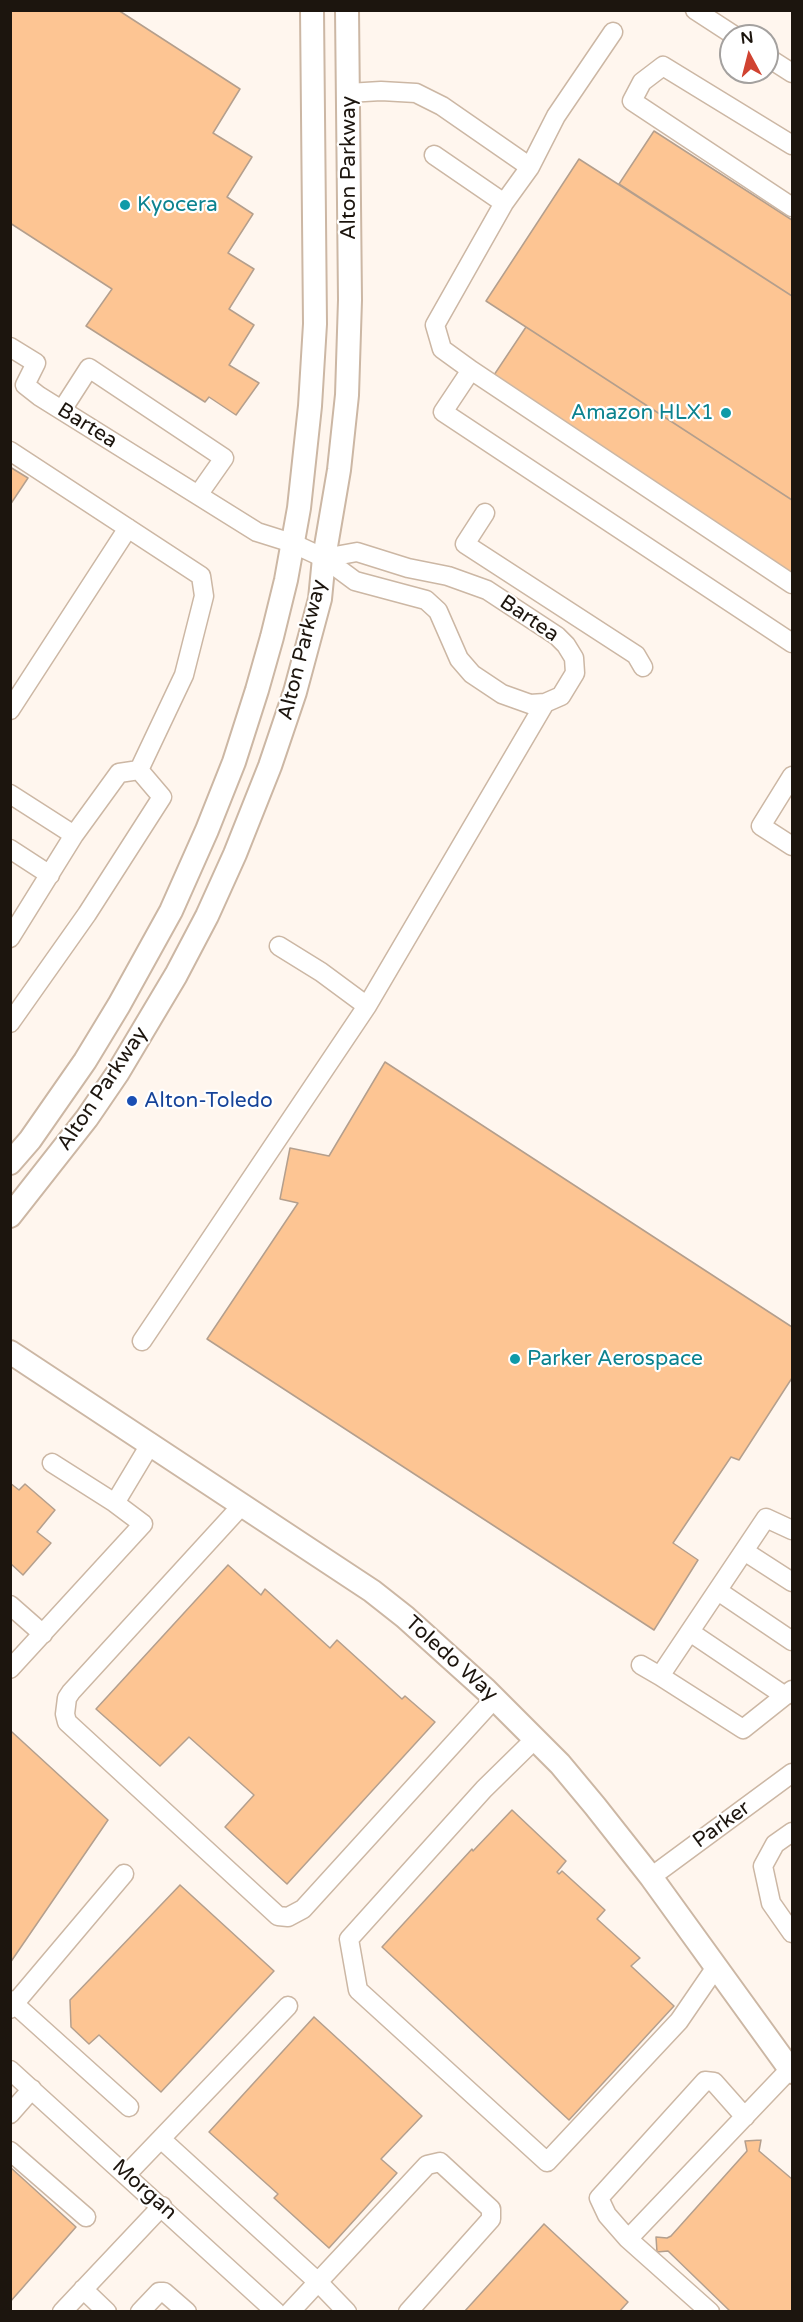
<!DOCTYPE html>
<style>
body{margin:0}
#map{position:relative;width:803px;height:2322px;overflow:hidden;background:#fff6ee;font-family:"Varela Round",sans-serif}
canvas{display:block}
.frame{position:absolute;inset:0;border:12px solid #1c150e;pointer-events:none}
.north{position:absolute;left:719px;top:24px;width:60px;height:60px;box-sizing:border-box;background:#fff;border:2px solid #a4a19f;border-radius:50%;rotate:353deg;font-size:16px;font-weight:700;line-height:24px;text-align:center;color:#1c150e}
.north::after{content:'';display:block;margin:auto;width:21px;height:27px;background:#d04331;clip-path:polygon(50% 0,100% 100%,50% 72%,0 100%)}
</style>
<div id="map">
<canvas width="803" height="2322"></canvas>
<div class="frame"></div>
<div class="north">N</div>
</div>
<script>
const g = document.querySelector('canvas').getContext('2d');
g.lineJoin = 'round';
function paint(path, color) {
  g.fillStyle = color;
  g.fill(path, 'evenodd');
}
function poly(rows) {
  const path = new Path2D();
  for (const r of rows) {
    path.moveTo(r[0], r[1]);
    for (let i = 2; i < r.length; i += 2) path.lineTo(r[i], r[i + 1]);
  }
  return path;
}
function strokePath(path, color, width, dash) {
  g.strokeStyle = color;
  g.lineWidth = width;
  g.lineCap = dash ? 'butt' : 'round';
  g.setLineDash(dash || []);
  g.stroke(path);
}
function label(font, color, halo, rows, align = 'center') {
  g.font = font + ' "Varela Round",sans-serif';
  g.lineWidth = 4.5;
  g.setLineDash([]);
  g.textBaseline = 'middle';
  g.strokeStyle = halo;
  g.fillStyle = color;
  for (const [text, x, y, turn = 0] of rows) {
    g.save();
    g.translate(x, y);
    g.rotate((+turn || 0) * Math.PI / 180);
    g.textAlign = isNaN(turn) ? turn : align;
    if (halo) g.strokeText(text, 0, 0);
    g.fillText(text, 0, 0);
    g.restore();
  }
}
const building = poly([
 [10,10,118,10,240,89,213,133,252,157,227,197,253,214,228,253,254,269,229,309,254,325,229,365,259,383,236,415,209,397,205,402,86,326,112,289,10,223,10,10],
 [654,131,792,220,792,296,619,184,654,131],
 [579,159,792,296,792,500,486,301,579,159],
 [526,327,792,500,792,577,490,381,526,327],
 [10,467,28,478,10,505,10,467],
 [385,1062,792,1327,792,1378,739,1460,731,1457,673,1543,698,1560,654,1630,207,1339,298,1203,280,1199,290,1148,329,1156,385,1062],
 [10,1483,19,1490,25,1484,55,1510,37,1532,51,1543,23,1575,10,1563,10,1483],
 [228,1565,261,1595,265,1589,330,1648,337,1640,402,1699,405,1696,435,1722,287,1884,225,1827,254,1795,189,1737,160,1766,96,1709,228,1565],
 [12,1732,108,1820,10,1963,10,1734,12,1732],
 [512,1810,566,1861,557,1872,559,1874,562,1871,605,1910,597,1919,640,1958,631,1966,674,2006,569,2120,382,1947,472,1849,473,1851,512,1810],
 [180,1885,274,1971,161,2092,99,2035,89,2044,71,2027,70,2000,180,1885],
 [314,2017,422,2116,381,2159,397,2173,329,2248,274,2198,278,2194,209,2132,314,2017],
 [761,2140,759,2151,792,2179,792,2312,731,2312,668,2251,657,2252,656,2237,667,2238,671,2236,747,2151,745,2141,761,2140],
 [10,2167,76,2227,10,2302,10,2167],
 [544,2224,628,2302,619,2312,464,2312,544,2224]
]);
paint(building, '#fdc593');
strokePath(building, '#b49f8d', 1.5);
const minor = poly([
 [695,10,735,36],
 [767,57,792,73],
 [348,93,381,91,416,93,442,106,530,167,556,116,613,32],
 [792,145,663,66,642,82,632,101,792,207],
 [434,155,504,203,435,325,442,349,471,370,792,584],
 [504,203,530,167],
 [10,347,36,363,25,385,39,396,257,532,292,543,324,558,355,581,426,600,438,611,459,659,472,674,502,694,530,704,545,703,561,696,575,673,574,658,566,645,557,636,487,590,448,576,408,568,357,552,324,558],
 [471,370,443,412,792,643],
 [62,410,89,368,224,458,198,495],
 [10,451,201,576,204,596,184,675,139,770],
 [485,513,465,544,636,655,643,667],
 [10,710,128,528],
 [792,776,761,826,792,846],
 [10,794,74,835],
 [10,849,50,875],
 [10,938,74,835,119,773,139,770,162,797,87,914,10,1023],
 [279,946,321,972,367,1006],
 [142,1341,367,1006,545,703],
 [52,1463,115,1503],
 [243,1504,71,1692,67,1698,65,1714,67,1722,278,1916,288,1917,303,1909,495,1698],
 [792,1530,766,1518,660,1676,743,1729,792,1690],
 [744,1551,792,1582],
 [718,1591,792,1641],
 [10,1605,43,1634],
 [690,1632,785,1696],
 [641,1665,660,1676],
 [10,1669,143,1524,115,1503,151,1443],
 [535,1739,484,1789,349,1939,358,1990,547,2162,679,2021,716,1967],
 [792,1832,775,1844,763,1866,771,1903,792,1933],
 [651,1877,792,1773],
 [10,2000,129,2107],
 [10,2009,124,1874],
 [10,2070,276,2312],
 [10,2114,32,2089],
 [161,2139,319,2283,347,2312],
 [10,2151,86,2217],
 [127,2174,288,2006],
 [628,2239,607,2215,599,2198,705,2081,714,2082,745,2117],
 [83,2289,107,2312],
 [62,2312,162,2206],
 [140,2312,159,2292,164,2292,187,2312],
 [290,2312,427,2165,440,2162,491,2209,491,2219,408,2312],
 [710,2312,628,2239,790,2069]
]);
const major = poly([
 [10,1163,30,1140,85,1061,119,1005,171,911,207,830,234,762,257,690,272,637,286,580,299,508,310,406,315,324,312,10],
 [10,1216,87,1118,117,1074,176,975,207,916,235,854,270,766,295,692,320,599,324,558,339,470,347,395,350,300,347,10],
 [10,1352,372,1591,405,1617,486,1690,560,1764,595,1806,651,1877,792,2072]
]);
strokePath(minor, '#ccb7a4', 21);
strokePath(major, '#ccb7a4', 26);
strokePath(minor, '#fff', 18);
strokePath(major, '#fff', 22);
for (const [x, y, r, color] of [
 [125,205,6,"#0f9aa8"],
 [726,413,6,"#0f9aa8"],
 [132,1101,6,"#1a4fb4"],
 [515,1359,6,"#0f9aa8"]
]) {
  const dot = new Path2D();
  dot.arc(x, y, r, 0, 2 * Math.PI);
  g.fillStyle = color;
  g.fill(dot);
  strokePath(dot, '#fff', 2);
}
label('21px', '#1c150e', '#fff', [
 ["Alton Parkway",349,168,-90],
 ["Bartea",87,426,32],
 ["Bartea",529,619,34],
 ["Alton Parkway",303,650,-76],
 ["Alton Parkway",103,1089,-56],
 ["Toledo Way",451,1659,42],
 ["Parker",722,1825,-36],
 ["Morgan",144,2190,42]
]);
label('21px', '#0d838f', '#fff', [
 ["Kyocera",137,205],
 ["Amazon HLX1",714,413,"right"],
 ["Parker Aerospace",527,1359]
], 'left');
label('21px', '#164399', '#fff', [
 ["Alton-Toledo",144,1101]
], 'left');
</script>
